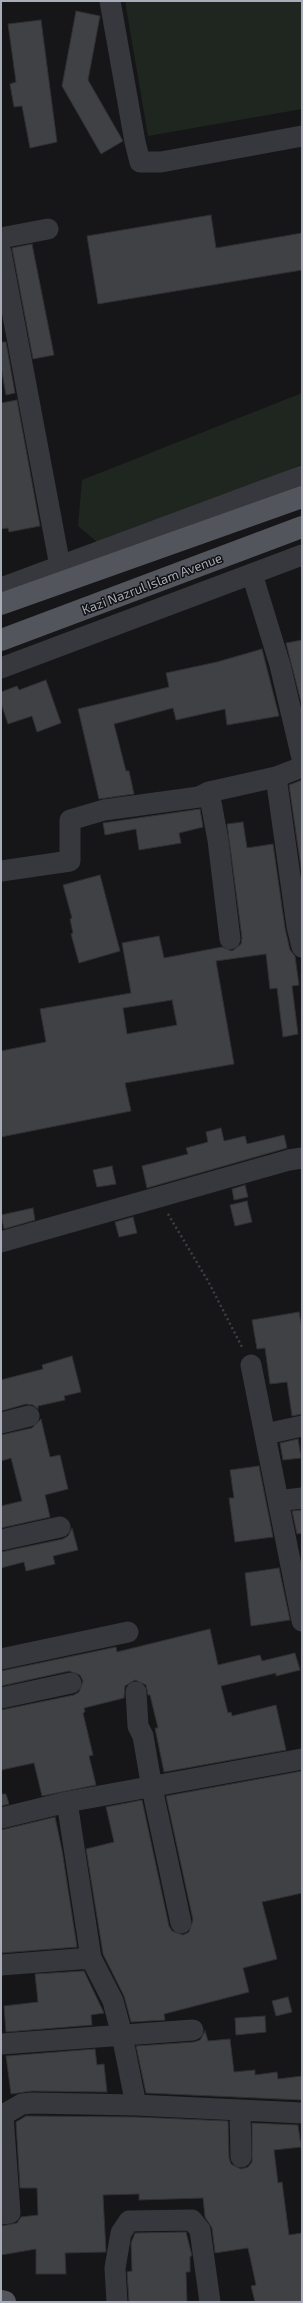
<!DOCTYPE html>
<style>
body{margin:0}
#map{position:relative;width:303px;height:2303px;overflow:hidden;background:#161618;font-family:"Exo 2",sans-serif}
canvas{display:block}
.frame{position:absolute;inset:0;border:2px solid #a8adb8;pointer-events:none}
</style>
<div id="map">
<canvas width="303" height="2303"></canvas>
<div class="frame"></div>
</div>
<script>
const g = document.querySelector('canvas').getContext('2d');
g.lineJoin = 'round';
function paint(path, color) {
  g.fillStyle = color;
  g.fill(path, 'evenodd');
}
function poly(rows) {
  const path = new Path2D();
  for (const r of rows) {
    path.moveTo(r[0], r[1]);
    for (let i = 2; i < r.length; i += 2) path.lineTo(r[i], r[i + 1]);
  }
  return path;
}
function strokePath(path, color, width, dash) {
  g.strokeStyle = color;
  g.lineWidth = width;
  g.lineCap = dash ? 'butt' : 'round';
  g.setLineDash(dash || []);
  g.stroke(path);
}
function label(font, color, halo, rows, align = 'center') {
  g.font = font + ' "Exo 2",sans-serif';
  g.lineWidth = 3;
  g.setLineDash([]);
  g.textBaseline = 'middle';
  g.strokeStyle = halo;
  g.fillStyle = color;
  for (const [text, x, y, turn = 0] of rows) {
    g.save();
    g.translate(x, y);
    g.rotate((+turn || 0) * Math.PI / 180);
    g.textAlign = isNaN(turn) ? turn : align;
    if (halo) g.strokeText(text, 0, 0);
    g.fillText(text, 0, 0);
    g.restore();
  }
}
paint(poly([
 [125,1,302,1,302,109,148,136],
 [302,393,302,464,104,548,78,526,82,480]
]), '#1e261f');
const building = poly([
 [76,11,100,16,88,80,123,141,101,154,62,86,76,11],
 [41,20,57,142,30,148,22,106,14,107,10,84,16,82,8,24,41,20],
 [211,215,216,248,302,233,302,270,98,304,87,236,211,215],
 [32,244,54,355,33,359,12,248,32,244],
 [1,342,6,342,15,393,6,395,1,367,1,342],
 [17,400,40,526,9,532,8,528,1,529,1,403,17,400],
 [302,640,302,706,286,643,302,640],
 [262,649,279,716,227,725,225,709,176,720,173,708,114,724,126,771,129,771,134,794,99,799,78,709,169,687,166,673,217,662,262,649],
 [46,680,61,723,37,732,32,716,8,724,1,703,1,692,17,686,19,690,46,680],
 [302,780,302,875,289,785,302,780],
 [200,809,203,827,179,833,181,843,139,850,136,829,105,835,103,823,200,809],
 [243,822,247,848,273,844,285,928,290,950,295,956,299,985,292,986,298,1034,283,1037,277,988,270,989,266,954,216,961,234,1064,125,1083,131,1111,1,1137,1,1051,46,1042,40,1009,131,993,122,943,159,936,164,958,222,947,232,951,241,944,242,938,227,824,243,822],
 [172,1000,177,1025,127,1034,123,1008,172,1000],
 [100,875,120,951,79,963,71,934,73,933,70,919,72,918,63,885,100,875],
 [221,1128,224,1141,245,1136,247,1144,284,1135,287,1148,147,1188,142,1166,188,1154,186,1148,208,1142,206,1132,221,1128],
 [112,1166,116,1184,97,1187,93,1170,112,1166],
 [245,1185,248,1197,234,1200,232,1189,245,1185],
 [247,1201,252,1222,235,1226,230,1205,247,1201],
 [33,1208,35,1220,4,1229,1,1215,33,1208],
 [133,1217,137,1233,119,1237,115,1222,133,1217],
 [299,1312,302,1329,302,1414,292,1416,287,1382,270,1384,265,1348,257,1349,252,1320,299,1312],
 [72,1356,81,1392,64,1396,65,1400,38,1406,38,1409,33,1405,26,1404,1,1411,1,1380,43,1369,42,1365,72,1356],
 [41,1419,50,1457,60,1455,68,1489,45,1495,50,1517,1,1528,1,1506,22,1501,11,1458,1,1461,1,1435,32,1428,41,1419],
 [298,1439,301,1458,283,1460,280,1443,298,1439],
 [259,1466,273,1537,235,1542,229,1498,234,1498,230,1470,259,1466],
 [302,1510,302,1533,297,1534,292,1511,302,1510],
 [72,1528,78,1550,53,1556,55,1564,26,1571,24,1562,1,1568,1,1552,63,1539,68,1536,72,1528],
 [279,1568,290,1620,251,1626,245,1573,279,1568],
 [210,1629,218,1665,260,1655,262,1661,295,1653,300,1670,276,1676,276,1673,221,1686,228,1713,231,1712,232,1716,276,1705,286,1750,164,1772,155,1728,158,1728,150,1695,148,1695,146,1685,135,1680,125,1686,124,1698,84,1708,85,1712,83,1713,93,1755,89,1756,96,1785,42,1796,34,1763,1,1770,1,1710,74,1695,79,1692,83,1681,80,1675,69,1671,1,1686,1,1671,116,1647,117,1652,210,1629],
 [302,1771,302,1893,262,1902,277,1959,243,1968,249,1992,164,2014,165,2020,131,2022,124,1996,103,1954,86,1849,114,1842,106,1807,142,1800,169,1926,172,1931,183,1935,189,1932,193,1920,166,1796,302,1771],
 [1,1794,6,1794,9,1804,1,1806,1,1794],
 [55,1817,62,1850,77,1947,1,1953,1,1830,55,1817],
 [84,1971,104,2013,91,2015,92,2025,6,2032,4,2006,38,2002,35,1974,84,1971],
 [288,1997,292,2012,276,2016,272,2001,288,1997],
 [265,2016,266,2032,236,2035,235,2018,265,2016],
 [205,2031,208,2041,230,2039,234,2072,255,2070,255,2075,277,2072,278,2079,302,2076,302,2100,146,2093,136,2046,194,2042,200,2040,205,2031],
 [95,2049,97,2065,104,2064,107,2092,32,2091,11,2094,6,2056,95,2049],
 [26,2116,136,2117,228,2121,229,2158,231,2164,241,2169,248,2167,252,2162,252,2123,298,2125,301,2147,274,2150,278,2183,282,2182,289,2235,302,2233,302,2302,255,2302,251,2286,256,2285,248,2248,215,2253,212,2228,205,2217,203,2198,139,2200,139,2194,103,2195,106,2252,65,2253,66,2274,36,2274,36,2249,1,2255,1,2226,17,2223,21,2217,38,2215,37,2188,20,2188,16,2122,26,2116],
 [186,2232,192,2256,190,2256,190,2272,186,2272,187,2302,129,2302,127,2272,132,2271,131,2243,135,2233,186,2232]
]);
paint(building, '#404145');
strokePath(building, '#303034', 1);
strokePath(poly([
 [168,1214,208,1281,243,1349]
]), '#3d3f44', 2.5, [2, 3]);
strokePath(poly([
 [110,1,135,142,140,162,161,162,302,136],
 [1,238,48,229],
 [1,252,60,566],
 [252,574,280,665,302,758],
 [1,588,302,476],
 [1,668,302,555],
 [276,777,297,926,302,925],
 [209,792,218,840,230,939],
 [1,871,70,861,70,820,104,810,199,797,209,792,276,777,302,767],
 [297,926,302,947],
 [1,1242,289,1160,302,1158],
 [251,1365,302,1621],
 [1,1423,29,1416],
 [266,1434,302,1426],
 [278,1501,302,1498],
 [1,1540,60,1527],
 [1,1659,128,1632],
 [136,1692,138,1726,143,1736,152,1788,181,1923],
 [1,1698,71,1683],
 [1,1818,67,1802,302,1759],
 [1,1965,91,1958],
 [1,2044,193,2030],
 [136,2105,302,2113],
 [240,2110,241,2157],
 [1,2214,10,2213,3,2115,22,2104,32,2103,136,2105,122,2035,113,2001,91,1958,67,1802],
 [117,2302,115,2268,121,2233,129,2221,192,2220,200,2230,210,2302]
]), '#37383d', 21);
strokePath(poly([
 [1,604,302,497],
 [1,640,302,527],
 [1,2301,5,2302]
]), '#53555c', 22);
label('13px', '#a8adb8', '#111113', [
 ["Kazi Nazrul Islam Avenue",152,584,-21]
]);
</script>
